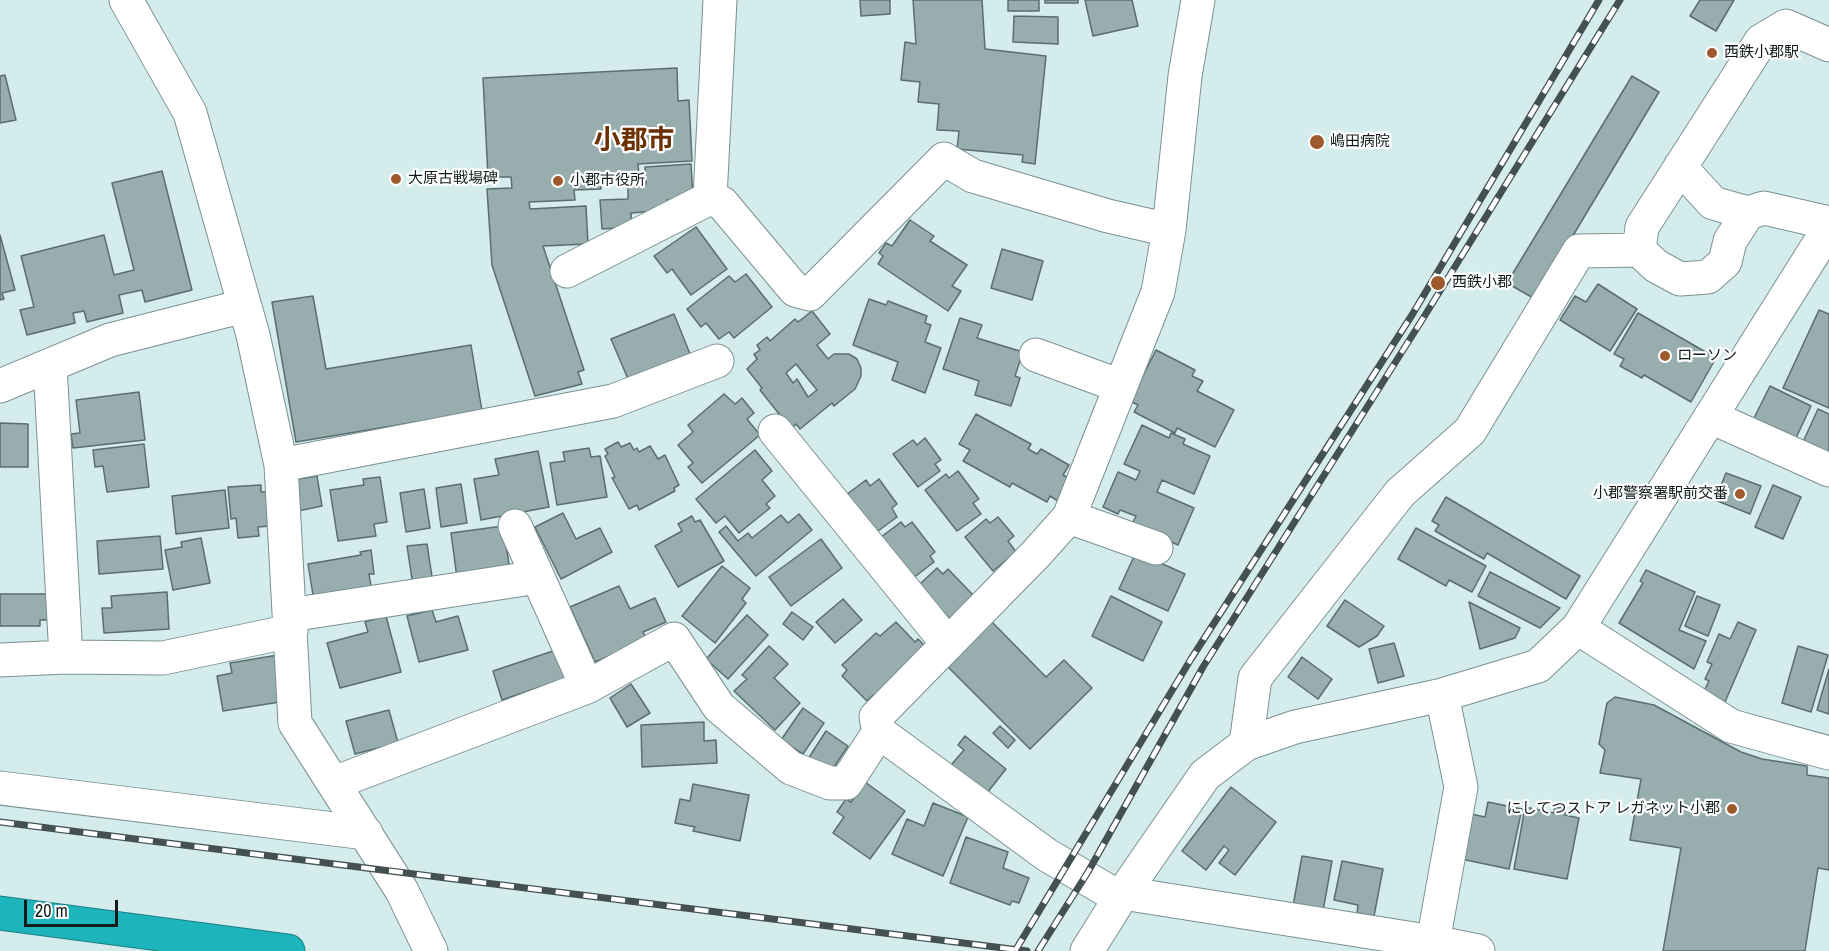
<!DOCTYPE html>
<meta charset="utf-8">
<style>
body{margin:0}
#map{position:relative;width:1829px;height:951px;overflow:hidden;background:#d5eced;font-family:"Archivo Narrow",sans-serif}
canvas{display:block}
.scale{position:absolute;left:24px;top:900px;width:94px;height:27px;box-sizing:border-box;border:3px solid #131b1c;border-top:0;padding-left:8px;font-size:18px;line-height:21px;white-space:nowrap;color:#131b1c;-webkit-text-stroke:4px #fff;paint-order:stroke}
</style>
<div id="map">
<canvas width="1829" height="951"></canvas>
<div class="scale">20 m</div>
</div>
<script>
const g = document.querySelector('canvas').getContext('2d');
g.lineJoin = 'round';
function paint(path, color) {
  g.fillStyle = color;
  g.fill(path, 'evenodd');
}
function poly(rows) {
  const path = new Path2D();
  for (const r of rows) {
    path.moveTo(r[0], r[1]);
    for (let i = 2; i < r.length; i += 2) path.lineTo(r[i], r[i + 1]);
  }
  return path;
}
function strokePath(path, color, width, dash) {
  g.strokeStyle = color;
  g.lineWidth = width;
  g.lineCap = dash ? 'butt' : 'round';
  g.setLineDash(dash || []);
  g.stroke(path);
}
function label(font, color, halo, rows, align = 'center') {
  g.font = font + ' "Archivo Narrow","Noto Sans JP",sans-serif';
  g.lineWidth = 4.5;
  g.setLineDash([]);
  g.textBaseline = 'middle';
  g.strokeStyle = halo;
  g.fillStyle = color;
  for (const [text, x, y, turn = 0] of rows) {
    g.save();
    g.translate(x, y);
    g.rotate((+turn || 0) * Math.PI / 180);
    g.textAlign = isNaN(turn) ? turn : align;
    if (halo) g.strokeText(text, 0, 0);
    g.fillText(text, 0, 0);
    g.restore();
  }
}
const building = poly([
 [860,0,890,0,890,14,861,16,860,0],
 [913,0,982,0,985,49,1046,56,1035,164,1022,162,1023,155,957,149,959,131,937,130,939,104,918,102,920,82,901,80,905,42,916,44,913,0],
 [1008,0,1039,0,1039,11,1008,11,1008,0],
 [1045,0,1078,0,1078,3,1045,3,1045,0],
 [1085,0,1132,0,1138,26,1093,36,1085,0],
 [1700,0,1734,0,1716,31,1690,16,1700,0],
 [1014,16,1058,17,1058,44,1013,42,1014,16],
 [677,68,678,101,689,100,692,161,638,164,639,175,600,177,601,189,574,190,575,200,529,202,530,209,586,206,588,244,543,246,584,370,578,372,582,384,535,396,492,265,487,189,512,188,511,177,488,177,483,78,677,68],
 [5,75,16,120,0,123,0,76,5,75],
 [1632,76,1659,92,1535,299,1507,283,1632,76],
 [691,164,693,198,667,200,668,210,631,213,632,227,602,229,600,200,628,199,628,185,646,184,645,167,691,164],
 [162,171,192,290,145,302,142,290,119,295,123,313,87,322,84,311,73,313,75,323,27,335,20,310,34,307,21,256,104,235,114,275,134,270,112,183,162,171],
 [910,220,934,236,930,241,967,265,952,286,961,291,948,311,878,264,883,256,879,253,886,243,892,246,910,220],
 [696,227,727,269,691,295,672,269,667,273,654,256,696,227],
 [0,235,15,290,2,293,4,299,0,300,0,235],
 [1002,249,1043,261,1032,300,991,288,1002,249],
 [746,274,772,307,734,338,729,332,719,339,706,323,701,327,687,309,729,276,735,282,746,274],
 [1598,284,1637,309,1610,351,1560,320,1575,296,1586,302,1598,284],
 [313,296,326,369,471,345,482,411,296,442,272,302,313,296],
 [869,299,886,305,888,301,927,316,925,323,931,325,925,342,941,348,925,393,892,380,898,362,853,345,869,299],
 [1819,310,1829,314,1829,408,1783,388,1819,310],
 [812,311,830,334,817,345,828,359,834,354,849,354,857,359,861,368,861,376,855,389,834,406,832,403,800,429,796,424,791,429,760,390,762,388,747,369,757,359,754,354,760,350,757,345,767,337,770,341,795,319,798,322,812,311],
 [796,364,817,390,808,397,797,379,793,383,786,373,796,364],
 [1638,313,1716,358,1691,402,1644,375,1642,378,1620,366,1624,359,1614,354,1638,313],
 [674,314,690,354,628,379,611,339,674,314],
 [960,318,982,325,977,338,1023,352,1015,376,1020,378,1011,406,975,395,979,381,943,369,960,318],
 [1156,350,1195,370,1192,376,1203,381,1197,391,1234,410,1215,447,1177,428,1175,433,1134,412,1138,405,1130,401,1156,350],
 [1770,386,1811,406,1795,440,1753,420,1770,386],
 [139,392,145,440,73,448,71,434,80,433,76,400,139,392],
 [724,394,735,404,742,398,754,413,747,419,760,435,702,483,688,467,693,463,678,445,693,432,688,425,724,394],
 [1818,409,1829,414,1829,454,1803,442,1818,409],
 [976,414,1031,444,1028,449,1037,454,1041,449,1069,465,1063,475,1071,479,1058,501,1050,496,1047,502,1012,483,1010,487,963,461,970,450,959,444,976,414],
 [0,423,28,424,28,467,0,467,0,423],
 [1142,425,1169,438,1171,433,1185,439,1183,444,1210,456,1194,494,1162,480,1157,492,1194,508,1178,545,1132,524,1136,516,1120,510,1118,514,1103,507,1118,472,1136,480,1140,471,1124,464,1142,425],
 [925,438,941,460,935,464,940,471,918,487,893,454,913,440,917,445,925,438],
 [618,442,621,447,630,443,634,450,637,448,639,452,650,446,658,459,665,455,679,485,674,488,675,491,639,510,637,505,629,509,612,478,615,477,605,456,608,454,605,449,618,442],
 [144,444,149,487,107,492,103,466,95,467,93,450,144,444],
 [589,448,591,457,600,456,607,497,557,505,550,463,565,461,563,452,589,448],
 [755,450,772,471,762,480,775,496,766,504,770,508,739,533,725,516,716,523,696,499,755,450],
 [538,451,549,507,481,520,474,479,499,475,495,459,538,451],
 [958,471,979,499,973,503,981,514,957,531,925,490,946,474,949,478,958,471],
 [1726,473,1761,486,1750,514,1715,500,1726,473],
 [317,476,322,506,298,511,292,480,317,476],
 [380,477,387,522,374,524,376,536,338,541,330,490,364,485,363,479,380,477],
 [879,479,897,504,892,508,897,517,874,534,846,495,866,480,870,486,879,479],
 [461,484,467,523,441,527,436,488,461,484],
 [261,485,261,492,267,492,270,526,258,527,259,536,238,538,236,518,231,519,228,487,261,485],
 [1773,485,1801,497,1783,539,1755,527,1773,485],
 [424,489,430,528,406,532,400,493,424,489],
 [225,490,229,528,176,534,172,496,225,490],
 [1446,497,1580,576,1566,599,1487,553,1484,559,1435,531,1439,525,1432,521,1446,497],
 [563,513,576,539,600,528,612,552,561,579,535,527,563,513],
 [799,514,812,530,756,576,719,532,726,526,738,541,748,533,752,538,781,515,788,523,799,514],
 [692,516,695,522,700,520,724,561,678,587,655,546,682,531,678,524,692,516],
 [998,517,1014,536,1008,541,1016,552,993,571,965,537,986,519,990,523,998,517],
 [901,522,905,527,912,522,935,552,930,556,934,562,912,579,881,537,901,522],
 [503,526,510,570,457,578,451,533,503,526],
 [1416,528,1486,566,1472,592,1449,580,1446,586,1398,559,1416,528],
 [160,536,163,569,99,574,97,541,160,536],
 [201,538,210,583,173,590,165,550,182,547,181,542,201,538],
 [821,539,842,568,791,606,769,577,821,539],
 [427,544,433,583,413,586,407,546,427,544],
 [371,550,374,574,369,574,372,592,314,601,308,564,361,555,360,552,371,550],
 [1136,552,1185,574,1168,611,1119,589,1136,552],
 [722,566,750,588,742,599,746,603,715,643,682,616,722,566],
 [937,568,943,574,948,569,973,595,953,622,918,586,937,568],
 [1646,570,1695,592,1679,630,1706,641,1694,669,1619,623,1643,583,1640,581,1646,570],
 [1490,572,1560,608,1540,628,1478,596,1490,572],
 [619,586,630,609,655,598,666,622,643,632,647,640,595,662,570,607,619,586],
 [167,592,169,629,104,633,102,608,112,608,111,596,167,592],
 [0,594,48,594,48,620,40,620,40,626,0,626,0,594],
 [1111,596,1162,622,1143,661,1092,636,1111,596],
 [1697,596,1720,605,1708,636,1685,626,1697,596],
 [843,599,862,620,835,643,816,622,843,599],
 [1345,600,1384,626,1377,636,1359,647,1327,626,1345,600],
 [1469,602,1520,628,1515,638,1480,649,1469,602],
 [432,610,436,622,458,616,468,650,419,662,407,616,432,610],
 [792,612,813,627,803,640,783,624,792,612],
 [747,615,768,635,728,679,706,659,747,615],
 [386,616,401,672,340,688,327,643,368,632,365,622,386,616],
 [991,621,1046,677,1064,660,1092,688,1030,749,946,665,991,621],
 [896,622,915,642,918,639,928,649,876,698,873,695,867,701,842,676,847,670,842,665,876,633,880,636,896,622],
 [1738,622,1756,630,1725,702,1703,693,1709,681,1705,679,1712,664,1707,662,1719,634,1730,639,1738,622],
 [1394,643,1404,676,1378,683,1369,649,1394,643],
 [769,646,788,664,774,678,800,703,775,730,734,691,747,679,742,675,769,646],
 [1798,646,1828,655,1811,712,1782,703,1798,646],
 [559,649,569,677,502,700,493,671,559,649],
 [278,655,286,701,223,711,217,676,232,673,230,663,278,655],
 [1302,657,1332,679,1318,699,1288,677,1302,657],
 [1829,669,1829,714,1817,710,1829,669],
 [631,684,650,713,627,727,610,698,631,684],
 [1615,697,1654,705,1741,752,1762,759,1807,766,1807,775,1829,778,1829,870,1818,868,1805,951,1663,951,1681,848,1630,840,1641,779,1600,773,1605,750,1599,744,1607,703,1615,697],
 [803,708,824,723,803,754,781,740,803,708],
 [389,710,398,743,355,754,346,721,389,710],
 [704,722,704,741,716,740,717,763,642,767,641,725,704,722],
 [1000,726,1015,740,1008,748,993,733,1000,726],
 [826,731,848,746,830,773,808,759,826,731],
 [965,736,1006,769,987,793,951,765,964,750,958,745,965,736],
 [865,782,905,811,870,859,833,833,844,817,837,812,846,799,851,802,865,782],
 [693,784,749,795,740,841,693,831,695,827,675,823,680,799,690,801,693,784],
 [1231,787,1276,822,1235,875,1219,863,1229,850,1224,846,1206,870,1182,851,1231,787],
 [1488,802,1522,809,1509,869,1461,859,1471,814,1485,817,1488,802],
 [933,803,968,817,943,876,892,854,907,819,924,826,933,803],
 [1555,806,1566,809,1565,815,1579,818,1567,879,1514,869,1525,807,1554,813,1555,806],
 [966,837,1008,852,1003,868,1029,878,1019,903,1012,901,1010,905,950,883,966,837],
 [1302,856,1332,861,1323,911,1293,906,1302,856],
 [1342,861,1383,869,1374,916,1357,913,1358,905,1334,900,1342,861]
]);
paint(building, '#97adae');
strokePath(building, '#5a6e6f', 1.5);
const minor = poly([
 [126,0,190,113,253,335,281,465,295,723,402,891,431,951],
 [1829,45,1786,26,1761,41,1642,227,1639,250,1656,266,1680,279,1708,277,1725,262,1730,241,1748,213,1764,208,1829,223],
 [1680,167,1713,203,1748,213],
 [710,198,722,203,795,290,810,294,944,159,973,176,1108,216,1169,230],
 [567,271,710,198,720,0],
 [1036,355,1120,386],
 [50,365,66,657],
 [0,386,110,340,244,306],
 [1711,417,1829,470],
 [775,431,948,644],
 [281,465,613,401,717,361],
 [1069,517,1156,548],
 [515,526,587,687],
 [290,615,538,577],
 [1578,628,1731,726,1829,753],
 [0,660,66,657,163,658,291,631],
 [1246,744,1255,678,1400,493,1470,431,1579,251,1639,250],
 [334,783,587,687,674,639,719,707,791,768,830,783,846,783,879,732],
 [0,788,366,833],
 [1123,893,1433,942,1478,951],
 [1120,898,1047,855,879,732,876,717,1035,555,1069,517,1158,292,1169,230,1185,76,1198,0],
 [1433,942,1461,787,1442,695],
 [1087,951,1120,898,1205,775,1246,744,1295,727,1442,695,1538,666,1578,628,1829,228]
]);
const highway = poly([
 [0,913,288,951]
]);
strokePath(minor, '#7b9091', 35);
strokePath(highway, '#1a7e84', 35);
strokePath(minor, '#fff', 33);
strokePath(highway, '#1db4bc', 33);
const rail = poly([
 [0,822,1027,951],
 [1015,951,1191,659,1412,315,1599,0],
 [1038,951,1088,872,1203,667,1422,320,1620,0]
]);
strokePath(rail, '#445051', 7);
strokePath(rail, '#fff', 4.5, [14]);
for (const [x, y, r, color] of [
 [1712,53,6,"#9e592d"],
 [1317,142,8,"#9e592d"],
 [396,179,6,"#9e592d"],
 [558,181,6,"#9e592d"],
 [1438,283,8,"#9e592d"],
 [1665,356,6,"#9e592d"],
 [1740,494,6,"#9e592d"],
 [1732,809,6,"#9e592d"]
]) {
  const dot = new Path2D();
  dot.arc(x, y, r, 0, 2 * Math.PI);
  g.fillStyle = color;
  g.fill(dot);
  strokePath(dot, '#fff', 2);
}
label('15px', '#131b1c', '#fff', [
 ["西鉄小郡駅",1724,53],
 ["嶋田病院",1330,142],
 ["大原古戦場碑",408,179],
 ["小郡市役所",570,181],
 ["西鉄小郡",1452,283],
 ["ローソン",1677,356],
 ["小郡警察署駅前交番",1728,494,"right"],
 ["にしてつストア レガネット小郡",1720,809,"right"]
], 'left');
label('bold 27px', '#6b3000', '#fff', [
 ["小郡市",634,142]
]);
</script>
